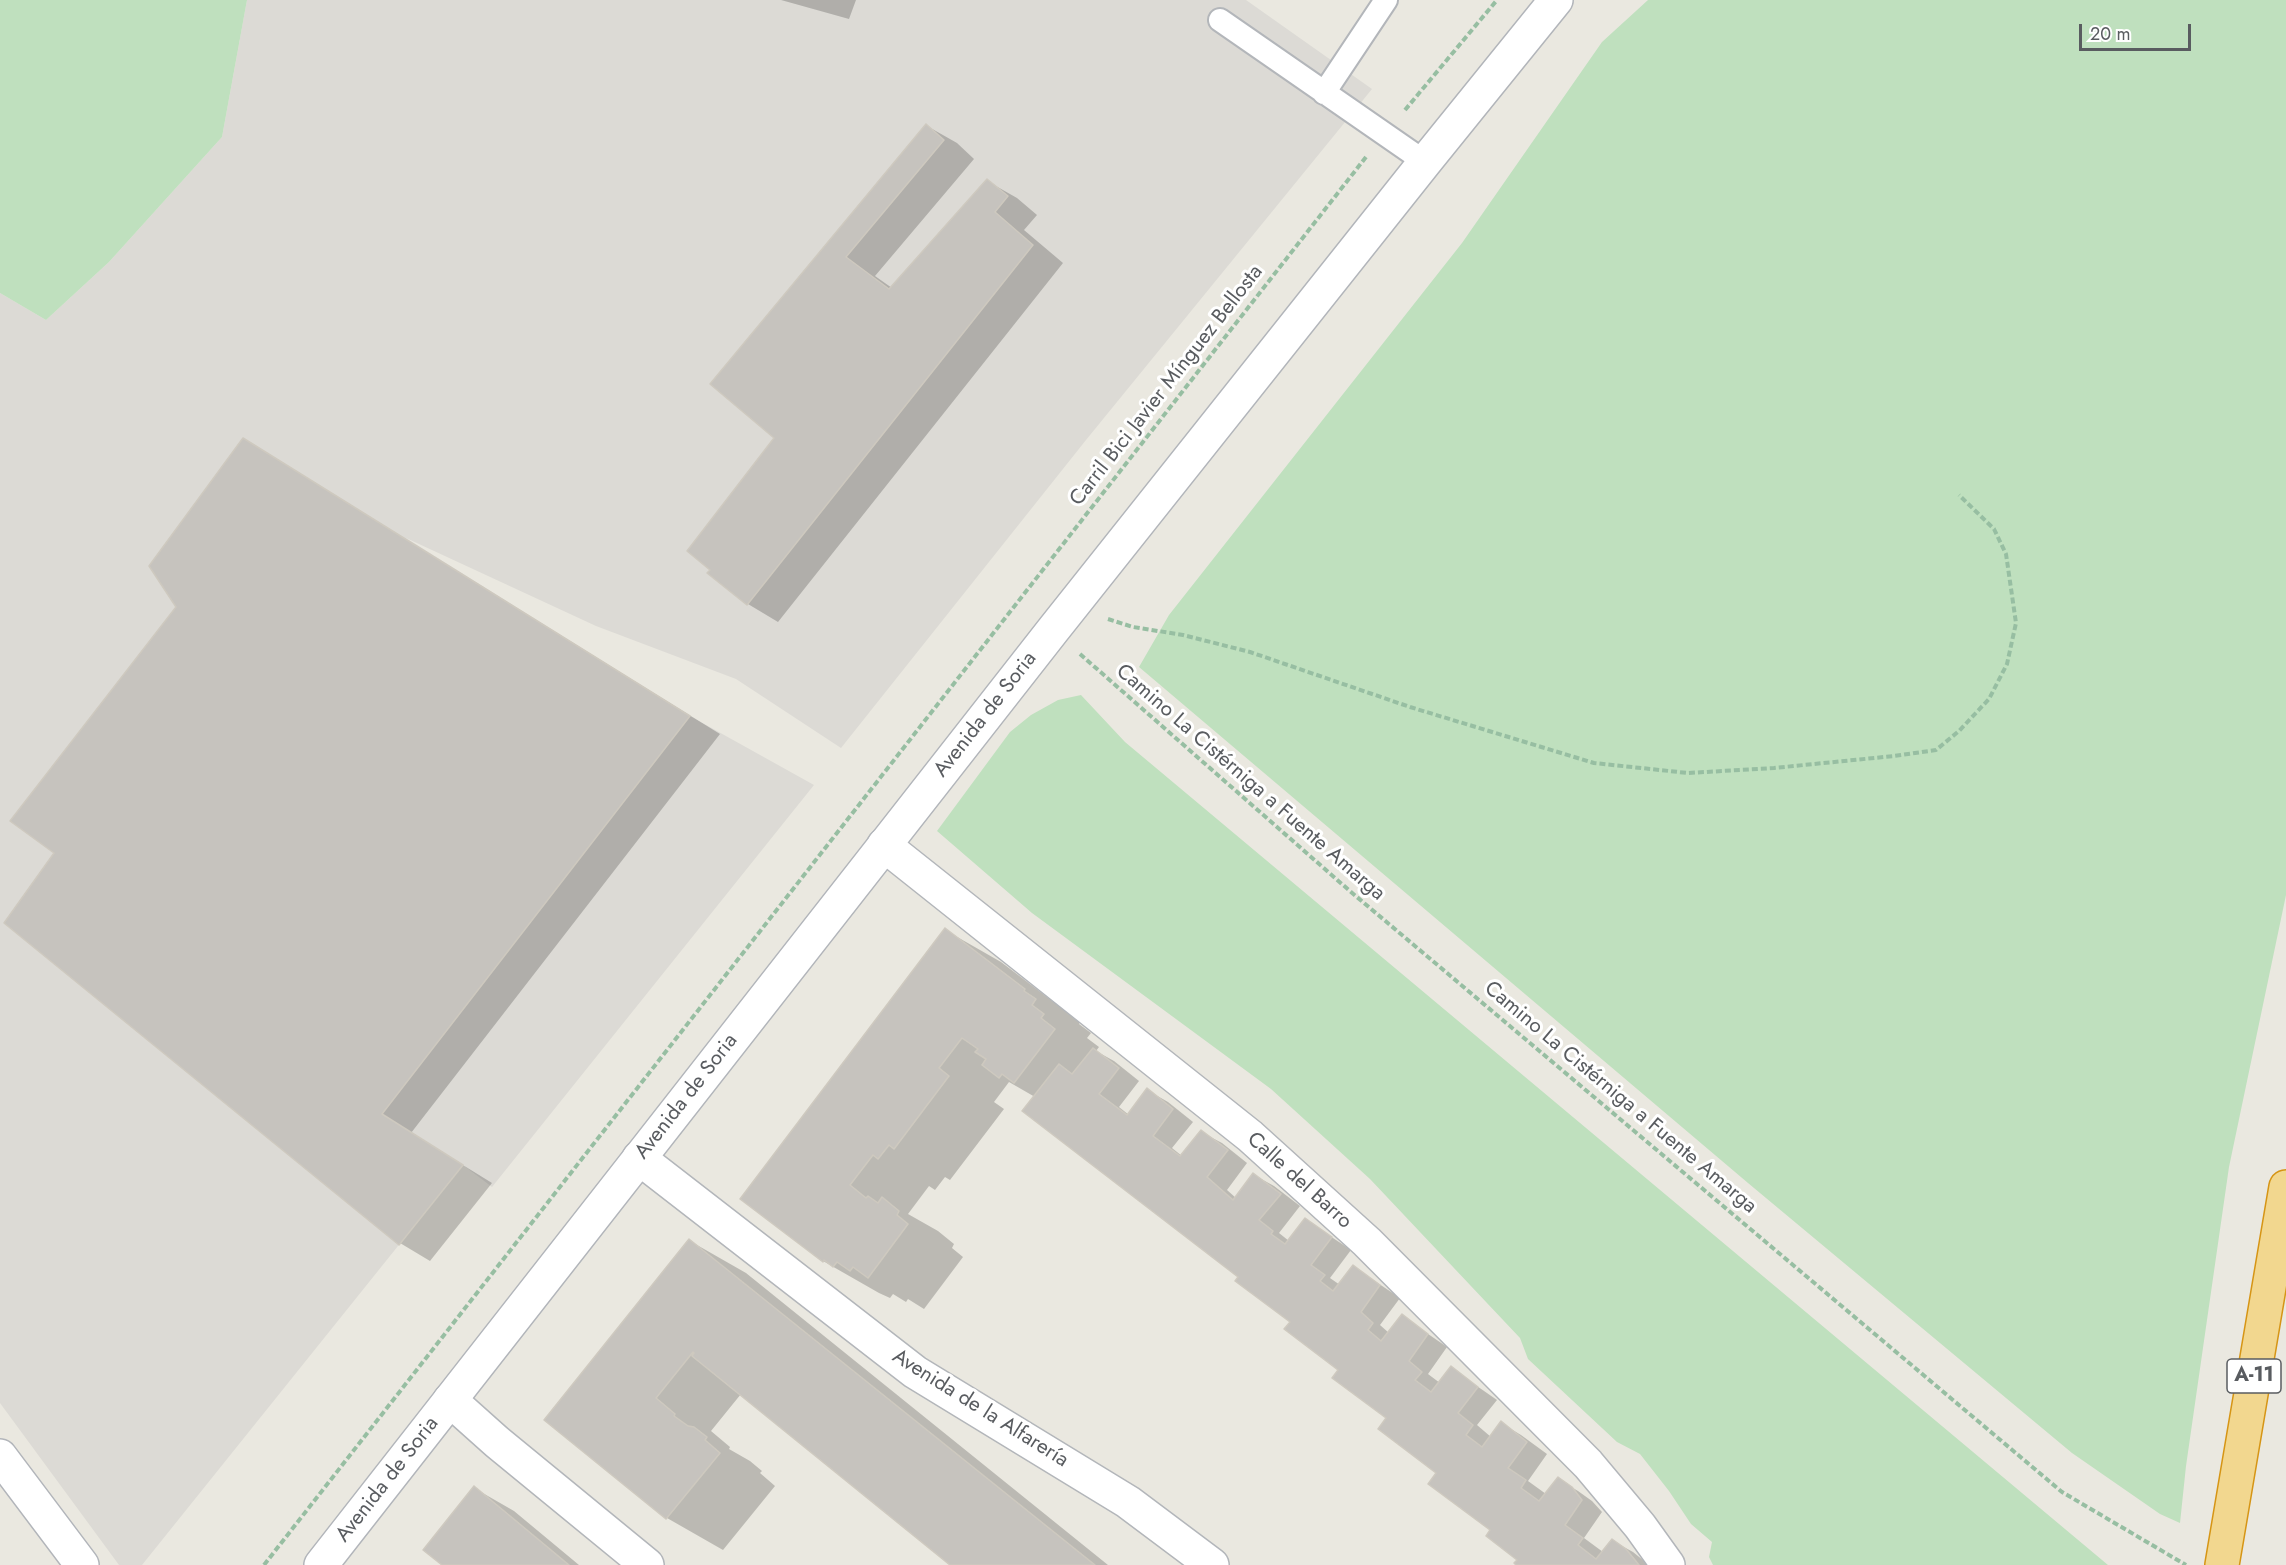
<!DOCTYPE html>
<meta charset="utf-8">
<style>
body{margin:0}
#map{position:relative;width:2286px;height:1565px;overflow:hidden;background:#eae8e0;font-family:Jost,sans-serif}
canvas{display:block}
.scale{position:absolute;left:2079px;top:24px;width:112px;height:27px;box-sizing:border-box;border:3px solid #595c60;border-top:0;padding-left:8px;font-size:18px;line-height:21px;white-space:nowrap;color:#595c60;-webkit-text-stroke:4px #fff;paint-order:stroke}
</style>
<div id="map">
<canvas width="2286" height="1565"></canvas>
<div class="scale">20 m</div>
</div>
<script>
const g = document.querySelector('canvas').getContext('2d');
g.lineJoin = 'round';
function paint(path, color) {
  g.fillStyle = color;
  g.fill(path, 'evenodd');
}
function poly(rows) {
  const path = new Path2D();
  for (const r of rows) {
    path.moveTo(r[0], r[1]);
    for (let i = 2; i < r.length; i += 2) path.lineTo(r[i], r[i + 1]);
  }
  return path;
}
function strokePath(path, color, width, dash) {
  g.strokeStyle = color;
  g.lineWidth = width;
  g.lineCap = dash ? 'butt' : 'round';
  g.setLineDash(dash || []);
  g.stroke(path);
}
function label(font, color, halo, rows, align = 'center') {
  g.font = font + ' Jost,sans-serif';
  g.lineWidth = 6;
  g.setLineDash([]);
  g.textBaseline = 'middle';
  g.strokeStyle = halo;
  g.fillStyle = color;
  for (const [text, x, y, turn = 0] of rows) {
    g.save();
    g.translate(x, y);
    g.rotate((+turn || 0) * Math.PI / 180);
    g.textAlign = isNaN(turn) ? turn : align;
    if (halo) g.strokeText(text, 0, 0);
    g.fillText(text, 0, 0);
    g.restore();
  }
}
paint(poly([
 [247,0,1246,0,1372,89,1086,440,841,748,736,679,596,626,406,538,690,716,814,785,492,1187,463,1165,142,1565,119,1565,0,1403,0,293,46,320,109,262,222,137]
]), '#dcdad5');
paint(poly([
 [0,0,247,0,222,137,109,262,46,320,0,293],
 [1648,0,2286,0,2286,895,2229,1167,2186,1466,2180,1523,2160,1514,2072,1453,1748,1183,1139,667,1169,615,1462,243,1602,42],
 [1081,695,1125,742,2108,1565,1713,1565,1709,1557,1712,1542,1691,1524,1669,1491,1640,1454,1617,1442,1528,1359,1520,1338,1370,1179,1271,1089,1032,913,937,831,1010,732,1031,715,1058,700]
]), '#bfe0be');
paint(poly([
 [781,0,856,0,849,19],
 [927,126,957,143,974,159,875,276,892,288,987,181,1017,198,1037,215,1024,230,1063,263,778,622,748,604,709,573,776,438,712,384],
 [274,458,720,734,411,1133,492,1183,430,1261,400,1243,56,852,178,607],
 [945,930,1001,962,1080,1022,1079,1024,1091,1033,1087,1038,1099,1047,1096,1051,1114,1061,1139,1081,1119,1107,1129,1115,1147,1090,1168,1102,1193,1122,1172,1148,1182,1156,1201,1132,1222,1143,1247,1163,1227,1190,1236,1198,1254,1175,1274,1186,1300,1206,1279,1233,1289,1241,1306,1220,1351,1250,1330,1278,1340,1285,1354,1267,1400,1298,1380,1325,1389,1333,1402,1316,1447,1347,1428,1374,1440,1383,1451,1368,1497,1400,1477,1425,1491,1437,1501,1423,1521,1435,1547,1454,1528,1481,1546,1494,1558,1479,1578,1491,1592,1501,1602,1512,1584,1538,1603,1552,1613,1541,1633,1552,1649,1565,1519,1565,1519,1560,1388,1418,1292,1322,1035,1097,1009,1082,994,1102,1004,1109,950,1180,945,1177,935,1190,929,1186,908,1214,938,1231,954,1244,952,1248,963,1257,924,1309,908,1299,906,1302,893,1294,890,1298,879,1293,823,1261,742,1199],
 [690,1241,746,1273,1108,1565,953,1565,741,1394,711,1431,730,1447,729,1449,750,1461,762,1471,760,1473,775,1486,723,1550,667,1518,546,1420],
 [474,1488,514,1511,579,1565,444,1565]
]), '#0003');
const building = poly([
 [926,124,944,140,846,257,889,289,987,179,1008,196,995,212,1033,245,747,605,707,573,710,570,687,551,774,438,710,384,926,124],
 [243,438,690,716,382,1114,463,1165,399,1245,4,923,54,853,10,821,176,607,149,566,243,438],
 [945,928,1025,989,1024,991,1036,999,1032,1005,1044,1014,1041,1018,1055,1029,1014,1083,1002,1074,999,1078,982,1065,986,1059,975,1052,978,1049,962,1038,939,1068,949,1076,894,1149,889,1145,878,1159,873,1155,850,1185,866,1198,868,1196,878,1203,882,1197,899,1211,897,1215,908,1224,868,1278,853,1267,850,1271,837,1262,833,1267,824,1260,823,1262,740,1199,945,928],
 [1093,1048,1119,1068,1099,1094,1127,1115,1147,1088,1173,1109,1153,1136,1180,1156,1201,1130,1228,1150,1207,1177,1233,1200,1253,1173,1281,1194,1259,1220,1273,1231,1271,1234,1285,1244,1305,1218,1332,1237,1311,1265,1325,1275,1320,1281,1333,1291,1353,1265,1380,1285,1361,1312,1373,1323,1368,1330,1381,1341,1402,1314,1428,1334,1409,1361,1422,1372,1415,1380,1431,1392,1451,1366,1478,1387,1458,1413,1473,1425,1466,1435,1482,1447,1501,1421,1527,1442,1508,1468,1526,1480,1521,1488,1539,1501,1558,1477,1572,1487,1582,1500,1565,1525,1583,1538,1578,1545,1596,1559,1612,1539,1626,1549,1639,1565,1516,1565,1514,1563,1517,1560,1486,1536,1490,1530,1428,1484,1436,1473,1378,1429,1386,1418,1332,1378,1338,1370,1284,1329,1290,1322,1235,1281,1238,1277,1022,1111,1059,1064,1072,1074,1093,1048],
 [689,1239,1095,1565,950,1565,692,1356,694,1353,693,1352,656,1398,675,1414,674,1416,688,1426,694,1427,707,1437,705,1440,720,1453,666,1519,544,1420,689,1239],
 [474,1486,569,1565,442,1565,423,1550,474,1486]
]);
paint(building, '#c6c3be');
strokePath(building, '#cec9bf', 1.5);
const lane = poly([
 [1220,20,1425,162],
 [1324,93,1386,0]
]);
const street = poly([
 [884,845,1250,1136,1367,1242,1588,1464,1640,1526,1668,1565],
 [639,1158,915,1372,1128,1502,1212,1565],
 [450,1400,497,1442,647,1565]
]);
const secondary = poly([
 [0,1456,82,1565],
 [321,1565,1053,630,1425,162,1556,0]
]);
const highway = poly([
 [2222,1565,2286,1187]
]);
strokePath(lane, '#b3b6ba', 26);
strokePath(street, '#b3b6ba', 36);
strokePath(secondary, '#b2b5ba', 36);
strokePath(highway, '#d69515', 36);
strokePath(poly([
 [1405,110,1497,0],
 [1108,619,1133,627,1183,635,1250,652,1410,707,1594,763,1688,773,1774,768,1894,756,1936,750,1959,731,1989,699,2007,664,2016,623,2006,554,1994,529,1959,495],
 [1080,654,1351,892,2062,1492,2186,1565],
 [264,1565,1366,157]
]), '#97bea2', 4, [6, 3]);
strokePath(lane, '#fff', 22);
strokePath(street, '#fff', 33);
strokePath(secondary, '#fff', 33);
strokePath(highway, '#f2d78f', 33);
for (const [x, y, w] of [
 [2254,1376,54]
]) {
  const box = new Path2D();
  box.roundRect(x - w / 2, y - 17, w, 34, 4.5);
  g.fillStyle = '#fff';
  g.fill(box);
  strokePath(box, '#595c60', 1.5);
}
label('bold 20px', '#595c60', null, [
 ["A-11",2254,1376]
]);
label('21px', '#595c60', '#fff', [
 ["Carril Bici Javier Mínguez Bellosta",1167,386,-52],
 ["Avenida de Soria",986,715,-52],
 ["Camino La Cistérniga a Fuente Amarga",1250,783,41],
 ["Avenida de Soria",687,1097,-52],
 ["Camino La Cistérniga a Fuente Amarga",1620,1098,40],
 ["Calle del Barro",1299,1181,42],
 ["Avenida de la Alfarería",980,1409,32],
 ["Avenida de Soria",388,1480,-52]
]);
</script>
